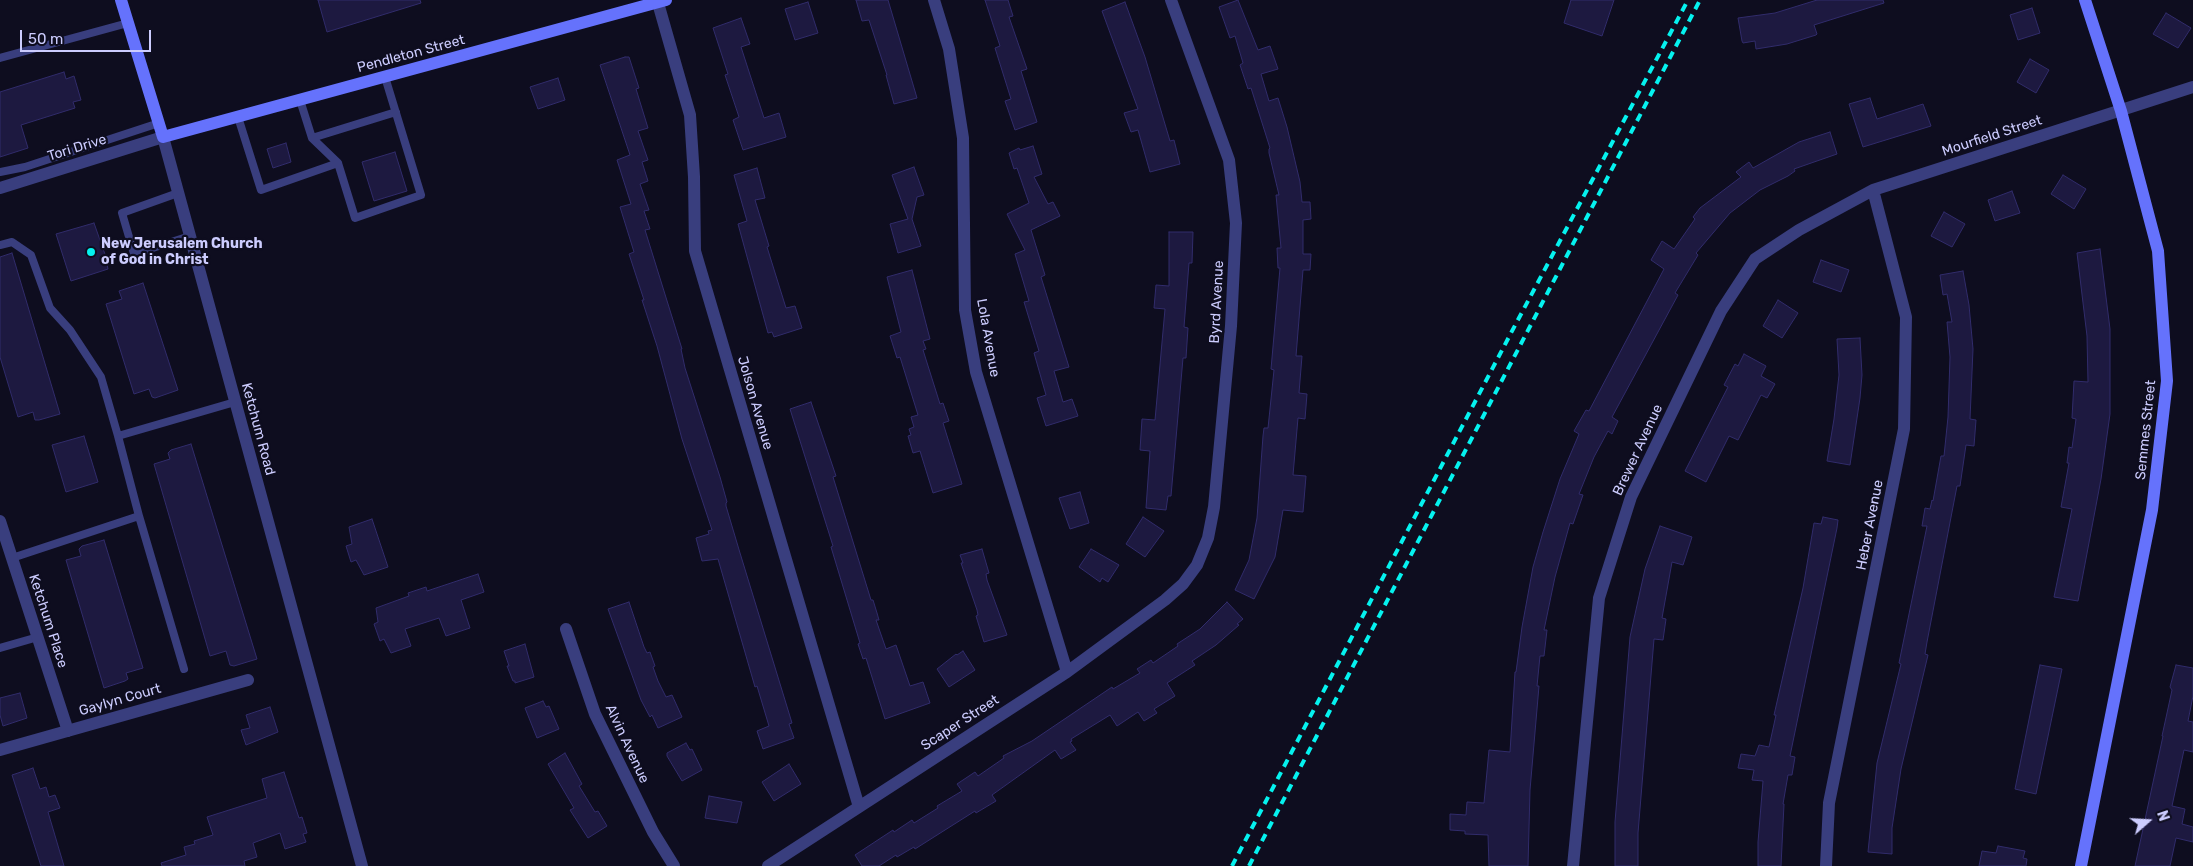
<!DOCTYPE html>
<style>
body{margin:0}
#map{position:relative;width:2193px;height:866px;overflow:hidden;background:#0e0d1f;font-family:Rubik,sans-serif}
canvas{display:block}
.north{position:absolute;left:2123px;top:796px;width:50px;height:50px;-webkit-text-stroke:4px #0e0d1f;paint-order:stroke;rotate:71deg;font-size:14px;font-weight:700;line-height:20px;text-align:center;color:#ccccfe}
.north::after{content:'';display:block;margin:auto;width:18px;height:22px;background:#ccccfe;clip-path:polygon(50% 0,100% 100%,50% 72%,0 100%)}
.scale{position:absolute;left:20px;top:30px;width:131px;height:22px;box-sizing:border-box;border:2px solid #ccccfe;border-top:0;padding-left:6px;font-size:15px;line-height:18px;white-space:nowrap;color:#ccccfe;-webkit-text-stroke:4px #0e0d1f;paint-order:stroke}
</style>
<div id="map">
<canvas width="2193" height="866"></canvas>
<div class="north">N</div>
<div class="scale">50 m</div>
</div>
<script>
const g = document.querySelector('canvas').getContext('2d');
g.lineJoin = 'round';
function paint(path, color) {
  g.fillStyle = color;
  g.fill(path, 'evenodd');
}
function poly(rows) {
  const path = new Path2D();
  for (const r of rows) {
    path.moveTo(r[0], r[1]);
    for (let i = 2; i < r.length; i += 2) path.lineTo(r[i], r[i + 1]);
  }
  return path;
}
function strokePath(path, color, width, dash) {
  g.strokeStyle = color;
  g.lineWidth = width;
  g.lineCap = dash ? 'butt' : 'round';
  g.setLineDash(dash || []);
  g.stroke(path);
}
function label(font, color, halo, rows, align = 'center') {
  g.font = font + ' Rubik,sans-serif';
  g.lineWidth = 4.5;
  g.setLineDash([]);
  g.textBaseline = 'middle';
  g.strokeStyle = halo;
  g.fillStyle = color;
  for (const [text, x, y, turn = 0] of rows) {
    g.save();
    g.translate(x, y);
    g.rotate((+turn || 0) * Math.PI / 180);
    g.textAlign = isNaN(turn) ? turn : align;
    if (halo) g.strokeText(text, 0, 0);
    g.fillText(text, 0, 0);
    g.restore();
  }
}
const building = poly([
 [318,0,420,0,421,3,327,32,318,0],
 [856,0,888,0,917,98,894,104,886,75,887,75,869,20,862,21,856,0],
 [985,0,1008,0,1013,16,1009,17,1027,69,1021,71,1037,122,1015,130,1005,101,1011,99,995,48,1000,46,985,0],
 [1238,0,1258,50,1270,46,1278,69,1261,74,1269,101,1278,98,1287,127,1300,182,1302,202,1310,202,1311,219,1303,220,1303,254,1311,254,1310,270,1303,270,1296,356,1302,356,1299,393,1307,394,1305,419,1298,418,1293,475,1306,476,1303,512,1283,510,1275,557,1254,599,1235,590,1249,560,1257,518,1263,436,1264,428,1268,428,1274,370,1271,369,1280,268,1278,268,1277,248,1281,248,1276,195,1279,195,1269,153,1269,149,1270,148,1251,88,1248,89,1240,65,1243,63,1235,36,1230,38,1219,7,1238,0],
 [1571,0,1614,0,1602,36,1564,23,1571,0],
 [1817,0,1883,0,1884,3,1814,25,1817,34,1816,35,1787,44,1756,49,1755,41,1743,43,1742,41,1738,18,1775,13,1817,0],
 [808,2,818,33,795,40,785,9,808,2],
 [1125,2,1145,57,1170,141,1174,140,1180,164,1150,172,1138,130,1131,132,1124,113,1138,109,1102,11,1125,2],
 [2032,8,2040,33,2018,40,2010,15,2032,8],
 [2166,13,2191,28,2178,48,2153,34,2166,13],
 [741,18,750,44,741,47,764,118,779,113,786,137,743,150,733,120,739,117,725,75,728,74,713,28,741,18],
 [625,57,629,57,639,88,636,89,648,128,638,131,648,160,642,162,648,181,640,184,649,210,644,211,650,229,645,230,682,349,681,349,685,368,720,477,727,502,726,503,726,506,740,553,792,723,789,724,794,738,763,749,757,731,769,726,757,686,755,687,718,559,702,561,696,538,709,534,708,531,712,530,682,439,657,346,642,300,644,300,629,254,634,252,620,207,631,204,617,160,630,155,600,65,625,57],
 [2030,59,2049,70,2036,93,2017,82,2030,59],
 [64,72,66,79,74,76,81,100,73,102,75,108,21,125,28,148,0,157,0,92,64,72],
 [558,78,565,100,538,109,530,87,558,78],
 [1870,98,1877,119,1923,104,1931,126,1863,147,1849,104,1870,98],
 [1830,132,1837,154,1794,169,1795,171,1788,176,1760,190,1730,213,1696,253,1698,255,1675,293,1678,295,1612,417,1618,421,1612,434,1608,431,1594,457,1579,494,1583,495,1573,524,1570,523,1555,577,1544,630,1547,630,1544,656,1540,656,1537,686,1539,686,1530,790,1528,866,1489,866,1488,835,1465,834,1465,831,1450,830,1450,814,1466,815,1467,802,1484,803,1489,750,1510,752,1515,672,1516,672,1522,627,1533,567,1543,532,1560,479,1579,434,1574,431,1586,410,1589,411,1664,269,1651,260,1662,241,1674,249,1695,219,1693,217,1700,208,1741,177,1736,172,1749,162,1753,168,1799,142,1830,132],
 [286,143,291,162,273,168,267,149,286,143],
 [1033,146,1042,174,1034,177,1048,204,1053,202,1060,216,1031,230,1045,275,1041,277,1069,367,1054,371,1063,402,1072,399,1078,416,1046,426,1037,398,1046,395,1034,353,1039,351,1024,302,1029,301,1015,254,1025,250,1007,214,1029,203,1017,168,1014,169,1009,153,1019,148,1020,150,1033,146],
 [395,152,407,191,374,201,362,162,395,152],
 [914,167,924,195,917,197,912,219,921,246,898,253,890,224,908,219,892,175,914,167],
 [757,168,765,198,755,200,769,246,767,247,786,308,795,306,802,328,774,337,772,332,768,333,738,224,747,221,734,175,757,168],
 [2063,175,2086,189,2074,209,2051,194,2063,175],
 [2012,191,2020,213,1995,221,1988,200,2012,191],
 [1944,212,1965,224,1952,247,1931,236,1944,212],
 [94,223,107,260,106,260,108,269,71,281,56,234,94,223],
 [1169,232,1193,232,1192,263,1189,263,1184,327,1188,328,1186,358,1183,358,1171,496,1168,496,1166,510,1146,508,1150,451,1140,450,1142,419,1155,420,1165,309,1154,308,1156,285,1169,286,1169,232],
 [2100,249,2110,329,2110,414,2101,479,2078,601,2054,597,2072,509,2061,507,2069,463,2067,463,2069,447,2072,448,2076,419,2072,418,2074,381,2088,382,2087,336,2077,253,2100,249],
 [12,253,60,414,39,420,35,420,33,412,18,417,0,357,0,257,12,253],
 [1821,260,1849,270,1841,292,1813,282,1821,260],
 [912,270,930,339,923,341,926,349,923,350,940,404,943,403,949,421,943,423,962,484,933,493,920,451,913,453,908,436,911,435,909,429,914,427,911,417,918,415,900,357,897,358,890,336,901,332,887,277,912,270],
 [1963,271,1969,305,1973,349,1970,419,1976,420,1974,446,1966,445,1960,486,1957,486,1927,642,1925,654,1928,655,1901,769,1892,828,1892,854,1868,852,1877,763,1901,664,1899,663,1927,526,1922,526,1925,508,1930,509,1932,500,1933,501,1941,456,1944,456,1948,417,1950,357,1947,322,1952,322,1947,294,1943,295,1940,275,1963,271],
 [143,283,178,390,155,398,152,397,149,389,134,394,106,304,122,299,119,291,143,283],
 [1778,300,1798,313,1782,338,1763,326,1778,300],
 [1860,338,1862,375,1860,398,1850,465,1827,461,1834,419,1839,375,1837,339,1860,338],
 [1744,354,1766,366,1761,376,1775,384,1767,398,1761,395,1738,440,1729,436,1706,482,1685,471,1728,387,1724,385,1735,364,1738,366,1744,354],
 [811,402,836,476,833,477,871,600,873,600,877,613,879,620,876,620,886,649,896,645,910,686,923,682,930,703,885,719,866,658,863,659,858,644,860,643,831,547,833,546,790,409,811,402],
 [84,436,98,482,66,492,52,445,84,436],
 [191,444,257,659,234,666,230,665,226,651,210,656,154,464,170,459,168,453,171,450,191,444],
 [1080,492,1089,523,1070,529,1059,498,1080,492],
 [1143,517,1164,531,1145,557,1126,544,1143,517],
 [1823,517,1838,520,1837,528,1790,756,1795,757,1792,775,1788,775,1783,804,1784,804,1781,866,1758,866,1758,842,1763,781,1752,780,1754,770,1738,768,1741,754,1755,756,1759,745,1769,747,1776,715,1774,715,1803,588,1814,523,1821,524,1823,517],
 [372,519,388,567,364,575,356,560,351,562,346,546,352,544,349,527,372,519],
 [1660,526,1692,537,1683,565,1672,562,1662,618,1666,619,1663,640,1654,639,1638,833,1638,866,1615,866,1615,822,1630,637,1645,569,1660,526],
 [104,540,143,668,126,673,128,679,125,681,104,688,66,560,81,556,79,549,82,546,104,540],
 [982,549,989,573,986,574,987,580,1007,635,984,642,976,616,978,615,977,610,961,563,963,563,960,555,982,549],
 [1091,549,1119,565,1108,582,1102,578,1100,582,1079,567,1091,549],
 [478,574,484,592,461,600,470,628,446,636,439,618,405,629,411,646,391,653,384,639,380,641,374,624,378,622,376,608,409,596,408,593,426,587,427,591,478,574],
 [629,602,644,647,647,653,650,652,655,666,653,667,658,681,666,697,672,695,682,717,658,728,652,715,650,717,641,700,608,609,629,602],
 [1227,602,1243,619,1237,624,1239,625,1216,645,1192,661,1195,665,1167,683,1175,696,1154,709,1157,713,1144,721,1138,712,1117,726,1110,715,1071,739,1072,741,1070,742,1076,750,1061,759,1055,750,992,795,996,801,976,813,975,811,915,849,914,847,897,857,896,855,879,866,862,866,855,855,893,830,894,832,912,820,914,823,938,808,937,806,962,791,957,784,975,772,978,776,1004,758,1003,756,1032,741,1112,687,1113,689,1140,673,1137,669,1151,660,1153,663,1178,646,1177,644,1200,629,1227,602],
 [525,644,534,677,515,683,515,681,513,681,507,666,509,666,504,651,525,644],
 [963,651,975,670,949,687,937,669,956,654,957,655,963,651],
 [2040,665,2062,669,2036,794,2015,789,2040,665],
 [2176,665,2193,668,2193,696,2188,721,2193,722,2193,752,2184,750,2172,806,2185,809,2182,824,2193,827,2193,842,2176,838,2170,866,2135,866,2163,736,2162,736,2172,690,2170,687,2176,665],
 [20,693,27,718,3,726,0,715,0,698,20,693],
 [543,701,546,707,549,706,559,729,537,738,525,708,543,701],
 [270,707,278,732,246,745,241,730,250,728,246,715,270,707],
 [686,743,690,750,692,749,702,770,682,781,667,756,667,753,686,743],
 [565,753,582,784,579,786,595,812,598,811,607,826,588,838,570,810,574,808,548,764,565,753],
 [789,764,801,784,774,801,762,782,789,764],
 [33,768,40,789,46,787,49,797,55,795,60,808,48,812,64,866,41,866,12,775,33,768],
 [284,772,299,818,302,817,307,833,303,834,306,842,285,849,280,833,253,843,257,857,244,861,245,866,162,866,161,863,186,855,184,847,195,844,194,841,213,835,207,817,267,798,262,779,284,772],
 [709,796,742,802,737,823,705,818,709,796],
 [1998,846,2025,851,2023,858,2027,859,2026,866,1979,866,1982,851,1996,853,1998,846]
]);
paint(building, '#1d1940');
strokePath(building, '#312c6b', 1);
strokePath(poly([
 [0,58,128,23],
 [300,100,312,138,338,163],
 [238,117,261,190,338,163,355,218,421,195,385,77],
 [312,138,396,112],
 [0,172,25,167,159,123],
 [178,193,122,213,134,254,190,236],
 [0,245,12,242,31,255,50,308,70,330,101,377,118,436,235,402],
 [139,516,184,669],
 [12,558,139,516,118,436],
 [0,648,38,637]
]), '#393e7e', 8);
strokePath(poly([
 [934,0,949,49,963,138,965,310,976,372,1067,672],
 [658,3,690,115,694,177,695,251,859,807],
 [0,188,163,137,362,866],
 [0,521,68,731],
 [566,629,595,714,653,832,674,866],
 [0,750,248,680],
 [768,866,1067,672,1165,600,1183,584,1197,565,1208,538,1214,507,1231,326,1236,223,1229,160,1171,0],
 [1573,866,1599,598,1631,497,1721,311,1755,259,1799,230,1873,190,2193,87],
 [1826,866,1829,803,1904,429,1906,317,1873,190]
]), '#393e7e', 12);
strokePath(poly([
 [121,0,163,137,666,0],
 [2081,866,2152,510,2167,381,2158,251,2121,111,2085,0]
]), '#6572fc', 12);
strokePath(poly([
 [1232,866,1511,333,1688,0],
 [1249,866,1700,0]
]), '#05f2ef', 4, [8, 6]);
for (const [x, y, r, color] of [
 [91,252,5,"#05f2ef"]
]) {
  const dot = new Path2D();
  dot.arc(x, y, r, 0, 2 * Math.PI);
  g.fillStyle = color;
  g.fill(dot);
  strokePath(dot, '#0e0d1f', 2);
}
label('14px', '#ccccfe', '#0e0d1f', [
 ["Pendleton Street",411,54,-15],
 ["Mourfield Street",1992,136,-18],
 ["Tori Drive",77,148,-17],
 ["Byrd Avenue",1217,302,-87],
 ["Lola Avenue",988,338,80],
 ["Jolson Avenue",755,403,74],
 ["Ketchum Road",258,429,75],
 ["Semmes Street",2146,430,-84],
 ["Brewer Avenue",1638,450,-65],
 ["Heber Avenue",1870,525,-79],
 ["Ketchum Place",48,621,72],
 ["Gaylyn Court",120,700,-16],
 ["Scaper Street",960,723,-33],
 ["Alvin Avenue",627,744,65]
]);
label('bold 14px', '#ccccfe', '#0e0d1f', [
 ["New Jerusalem Church",101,244],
 ["of God in Christ",101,260]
], 'left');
</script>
